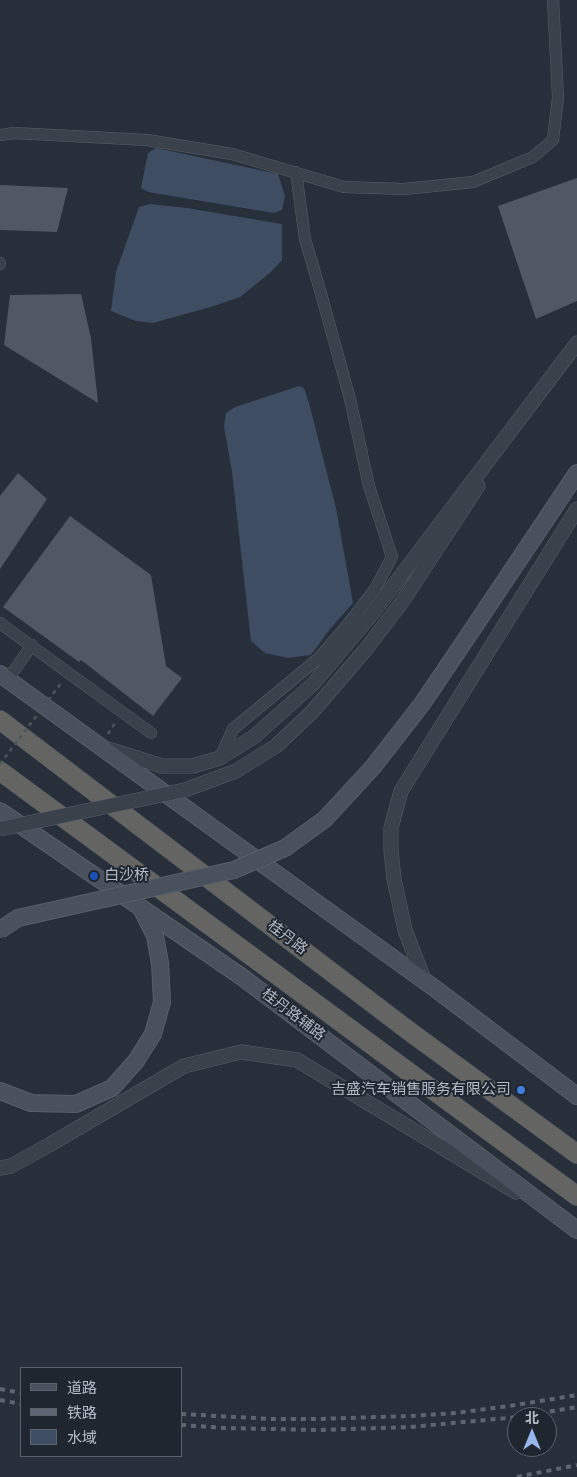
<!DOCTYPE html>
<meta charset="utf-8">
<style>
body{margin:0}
#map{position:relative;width:577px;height:1477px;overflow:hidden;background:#272f3b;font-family:"DM Sans","Noto Sans SC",sans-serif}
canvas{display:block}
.legend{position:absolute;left:20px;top:1367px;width:162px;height:90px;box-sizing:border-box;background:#1f2630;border:1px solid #5b626c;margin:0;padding:6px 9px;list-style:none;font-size:15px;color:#b6bcc7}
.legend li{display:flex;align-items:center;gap:10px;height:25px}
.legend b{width:25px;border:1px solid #5b626c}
.north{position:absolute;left:507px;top:1407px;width:50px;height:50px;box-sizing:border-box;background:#1f2630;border:1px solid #5b626c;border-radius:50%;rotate:0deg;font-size:14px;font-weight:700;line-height:20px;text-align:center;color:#b6bcc7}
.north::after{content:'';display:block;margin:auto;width:18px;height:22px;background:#96b6ec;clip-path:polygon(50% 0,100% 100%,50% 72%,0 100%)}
</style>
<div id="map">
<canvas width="577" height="1477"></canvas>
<ul class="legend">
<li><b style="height:6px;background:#49515e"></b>道路</li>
<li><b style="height:6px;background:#5d6572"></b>铁路</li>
<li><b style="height:14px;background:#3e4d62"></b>水域</li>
</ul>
<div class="north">北</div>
</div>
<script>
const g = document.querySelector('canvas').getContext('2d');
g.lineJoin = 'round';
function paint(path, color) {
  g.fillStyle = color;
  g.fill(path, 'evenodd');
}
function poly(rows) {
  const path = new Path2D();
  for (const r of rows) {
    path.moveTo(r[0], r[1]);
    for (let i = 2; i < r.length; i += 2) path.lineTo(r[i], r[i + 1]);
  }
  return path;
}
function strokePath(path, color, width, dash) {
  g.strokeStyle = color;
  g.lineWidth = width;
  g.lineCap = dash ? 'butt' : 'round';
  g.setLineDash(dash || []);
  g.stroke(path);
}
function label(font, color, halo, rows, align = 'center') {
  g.font = font + ' "DM Sans","Noto Sans SC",sans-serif';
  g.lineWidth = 4;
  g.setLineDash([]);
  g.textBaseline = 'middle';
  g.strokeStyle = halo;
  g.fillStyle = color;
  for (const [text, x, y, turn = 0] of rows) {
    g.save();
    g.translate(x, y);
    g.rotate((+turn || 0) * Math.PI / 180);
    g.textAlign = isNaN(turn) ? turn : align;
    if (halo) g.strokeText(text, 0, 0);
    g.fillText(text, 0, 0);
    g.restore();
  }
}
paint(poly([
 [156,148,278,174,285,196,282,210,274,213,148,192,141,188,148,153],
 [150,204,187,208,282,224,282,260,271,272,240,297,214,306,153,323,136,321,111,311,116,272,139,207],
 [299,386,304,388,310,407,336,508,353,603,330,629,311,655,288,658,265,653,251,641,232,472,224,426,226,413,235,407]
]), '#3e4d62');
paint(poly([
 [577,178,577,301,536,319,498,206],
 [0,185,68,188,57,232,0,230],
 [81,294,91,338,98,403,4,345,10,295],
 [18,473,47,499,0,569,0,496],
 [70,516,151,575,166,666,182,678,153,716,81,660,79,662,3,607]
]), '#505866');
const minor = poly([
 [0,135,14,133,147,140,232,154,344,187,404,189,473,182,533,157,553,140,558,97,553,0],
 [0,263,0,264],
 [0,623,151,733],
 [8,679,32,645],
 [220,758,233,729,319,658,349,623,375,589,392,557,369,486,350,399,320,290,305,239,296,172]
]);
const tertiary = poly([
 [402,602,478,486],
 [108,749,162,766,193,766,220,758,255,736,313,684,372,614,577,343],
 [425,982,405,930,394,879,391,850,391,828,401,791,577,509],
 [0,1168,11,1166,49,1145,184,1066,241,1052,297,1060,516,1192]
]);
const secondary = poly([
 [468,636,577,473],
 [0,674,437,990,577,1096],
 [0,811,242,977,577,1230],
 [0,1091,31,1103,76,1104,112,1088,136,1061,153,1034,162,1002,160,963,155,936,142,910]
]);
const trunk = poly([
 [0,720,409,1031,577,1154],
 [0,771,577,1196]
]);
strokePath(minor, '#585f69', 12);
strokePath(tertiary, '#585f69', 15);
strokePath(secondary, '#585f69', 18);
strokePath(trunk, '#454c56', 20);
strokePath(poly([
 [108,734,115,723]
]), '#49595b', 2.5, [4, 4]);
strokePath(minor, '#3a414b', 11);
strokePath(tertiary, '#3a414b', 14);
strokePath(secondary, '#49515e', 16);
strokePath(trunk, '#646462', 19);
strokePath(poly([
 [0,1389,21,1393],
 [0,1400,21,1404],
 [181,1414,272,1419,318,1419,410,1416,456,1413,516,1405,577,1395],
 [181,1425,225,1428,318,1430,410,1427,518,1417,577,1407],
 [517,1477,577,1465]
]), '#5d6572', 4, [5, 5]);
const tertiaryBridge = poly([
 [0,829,185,790,236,771,276,746,312,712,366,649,402,602]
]);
const secondaryBridge = poly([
 [0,930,18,918,234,870,285,848,325,819,373,767,422,704,468,636]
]);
strokePath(tertiaryBridge, '#585f69', 15, []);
strokePath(secondaryBridge, '#585f69', 18, []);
strokePath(poly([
 [0,764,62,682]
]), '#49595b', 2.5, [4, 4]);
strokePath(tertiaryBridge, '#3a414b', 14);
strokePath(secondaryBridge, '#49515e', 16);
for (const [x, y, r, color] of [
 [94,876,5,"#1a4fb4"],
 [521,1090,5,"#3f7fe0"]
]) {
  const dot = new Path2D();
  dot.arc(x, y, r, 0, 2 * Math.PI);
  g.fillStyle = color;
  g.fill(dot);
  strokePath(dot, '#1f2630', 2);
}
label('15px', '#b6bcc7', '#1f2630', [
 ["白沙桥",104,876],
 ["吉盛汽车销售服务有限公司",511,1090,"right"]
], 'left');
label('15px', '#b6bcc7', '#1f2630', [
 ["桂丹路",287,938,37],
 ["桂丹路辅路",293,1015,37]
]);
</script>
